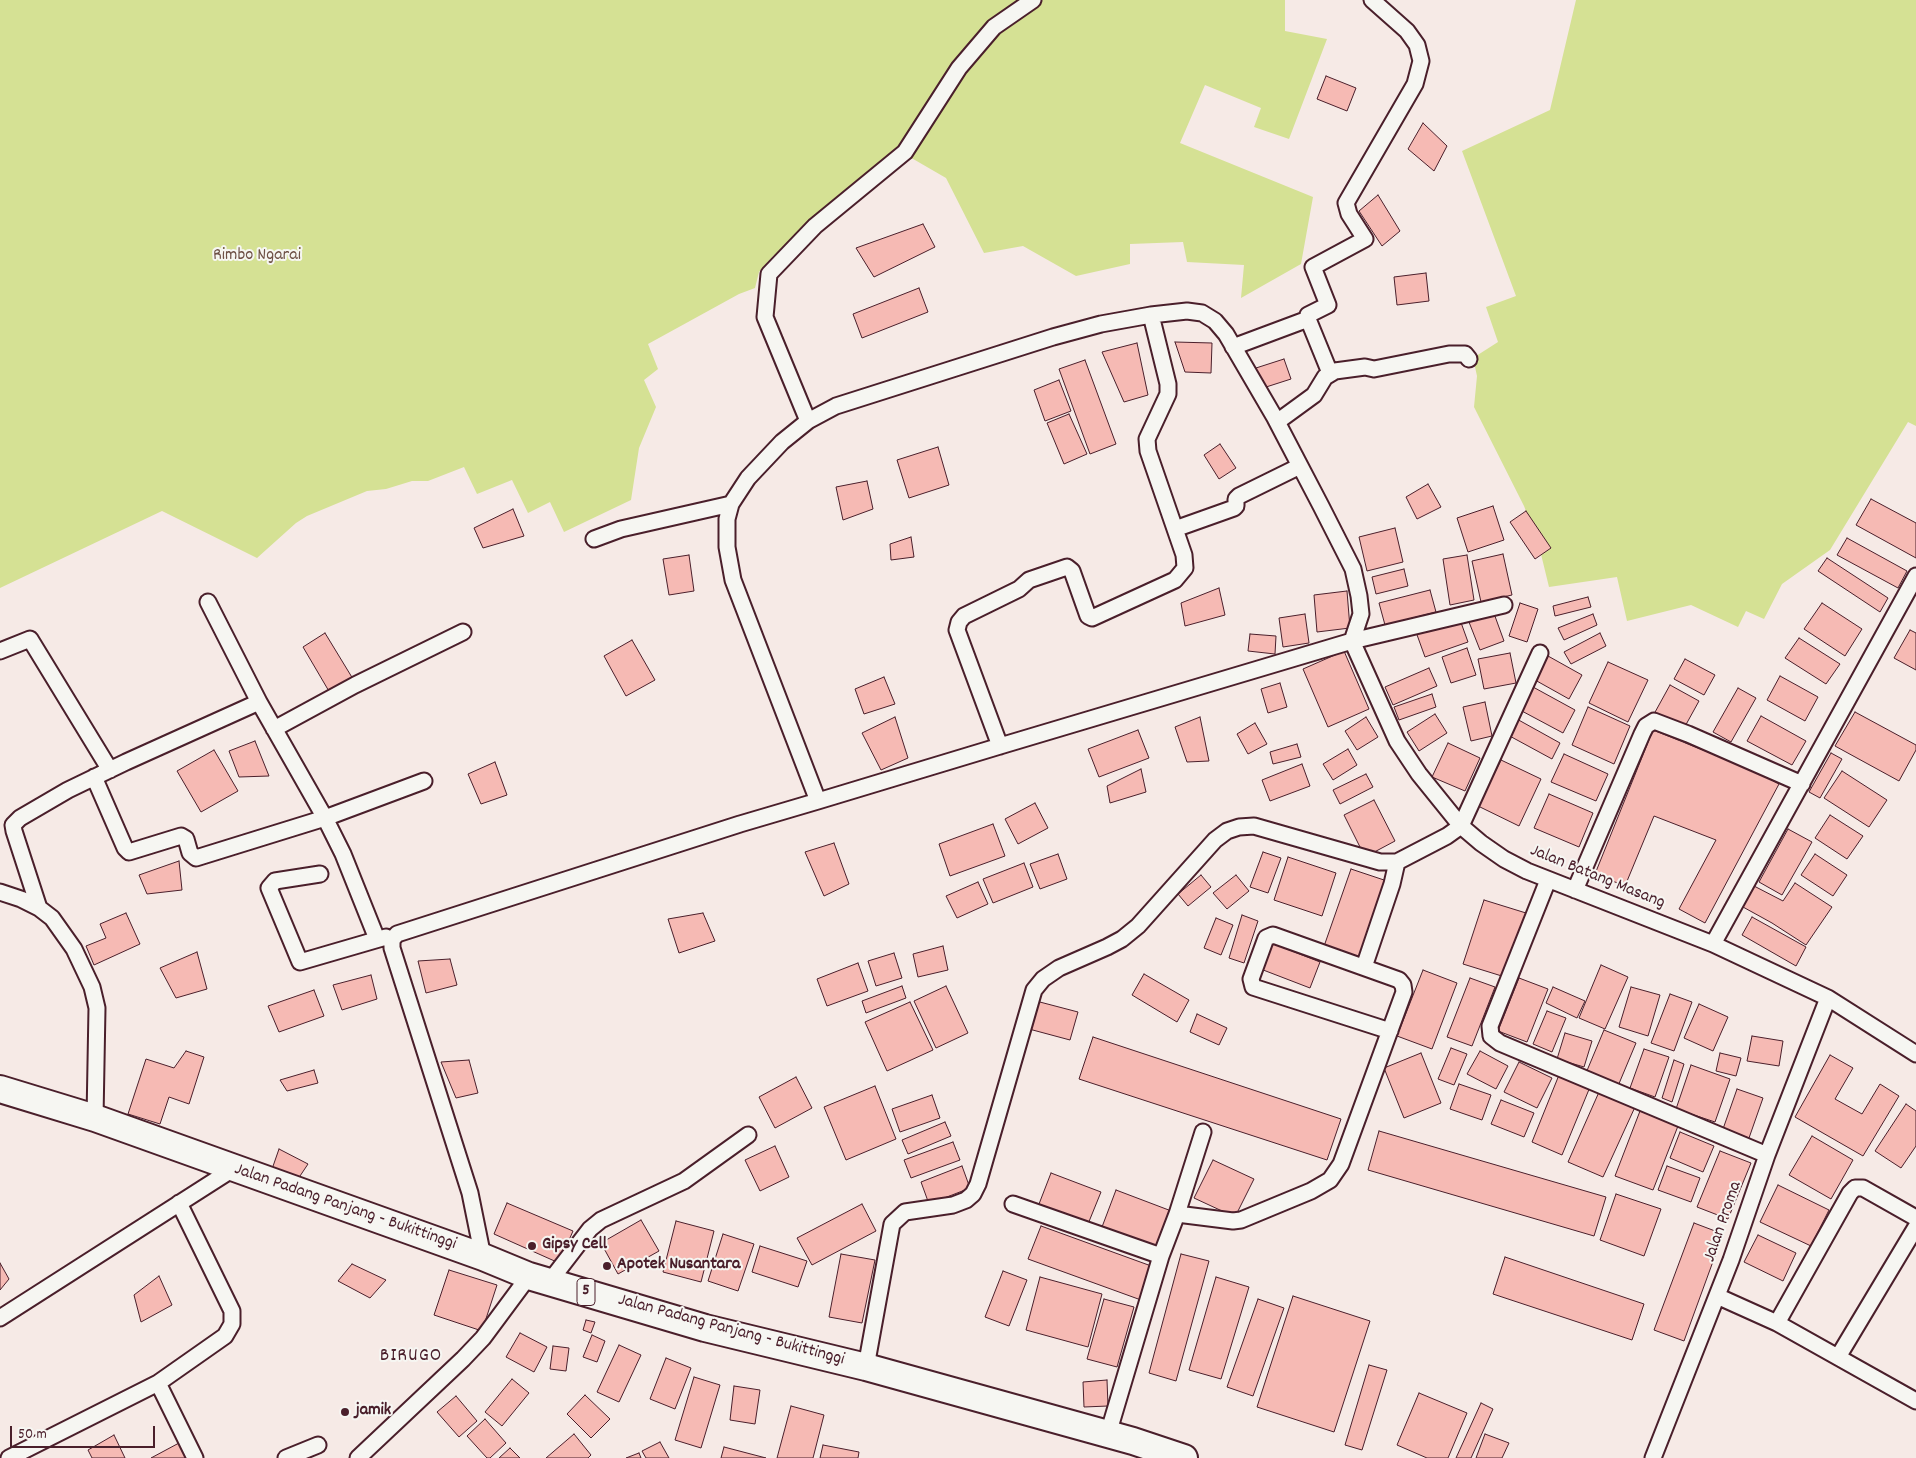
<!DOCTYPE html>
<style>
body{margin:0}
#map{position:relative;width:1916px;height:1458px;overflow:hidden;background:#f6eae6;font-family:Dekko,sans-serif}
canvas{display:block}
.scale{position:absolute;left:10px;top:1426px;width:145px;height:22px;box-sizing:border-box;border:2px solid #4a1f2b;border-top:0;padding-left:6px;font-size:15px;line-height:18px;white-space:nowrap;color:#4a1f2b;-webkit-text-stroke:4px #f6f6f2;paint-order:stroke}
</style>
<div id="map">
<canvas width="1916" height="1458"></canvas>
<div class="scale">50 m</div>
</div>
<script>
const g = document.querySelector('canvas').getContext('2d');
g.lineJoin = 'round';
function paint(path, color) {
  g.fillStyle = color;
  g.fill(path, 'evenodd');
}
function poly(rows) {
  const path = new Path2D();
  for (const r of rows) {
    path.moveTo(r[0], r[1]);
    for (let i = 2; i < r.length; i += 2) path.lineTo(r[i], r[i + 1]);
  }
  return path;
}
function strokePath(path, color, width, dash) {
  g.strokeStyle = color;
  g.lineWidth = width;
  g.lineCap = dash ? 'butt' : 'round';
  g.setLineDash(dash || []);
  g.stroke(path);
}
function label(font, color, halo, rows, align = 'center') {
  g.font = font + ' Dekko,sans-serif';
  g.lineWidth = 4;
  g.setLineDash([]);
  g.textBaseline = 'middle';
  g.strokeStyle = halo;
  g.fillStyle = color;
  for (const [text, x, y, turn = 0] of rows) {
    g.save();
    g.translate(x, y);
    g.rotate((+turn || 0) * Math.PI / 180);
    g.textAlign = isNaN(turn) ? turn : align;
    if (halo) g.strokeText(text, 0, 0);
    g.fillText(text, 0, 0);
    g.restore();
  }
}
paint(poly([
 [0,0,1285,0,1285,31,1327,39,1289,139,1254,127,1261,108,1205,85,1180,143,1313,197,1301,264,1241,298,1244,265,1187,262,1183,242,1130,244,1130,264,1076,276,1023,246,984,253,946,178,908,156,841,210,773,256,759,272,755,288,739,294,648,344,658,369,644,380,656,407,639,448,631,500,564,532,550,502,528,513,512,480,477,494,464,467,428,481,412,481,386,489,367,491,307,516,296,523,257,558,162,511,0,588],
 [1576,0,1916,0,1916,426,1908,422,1830,550,1782,584,1764,619,1746,611,1738,627,1691,605,1627,621,1617,577,1549,587,1539,546,1524,506,1474,407,1477,376,1473,358,1498,342,1486,307,1516,296,1462,151,1550,110]
]), '#d5e194');
const building = poly([
 [1326,76,1356,88,1347,111,1317,99,1326,76],
 [1423,123,1447,146,1434,171,1408,149,1423,123],
 [1378,195,1400,231,1382,246,1359,211,1378,195],
 [923,224,935,247,874,277,856,248,923,224],
 [1426,273,1429,301,1397,305,1394,277,1426,273],
 [919,288,928,312,862,338,853,314,919,288],
 [1175,342,1212,343,1211,373,1185,372,1175,342],
 [1137,343,1148,395,1124,402,1102,352,1137,343],
 [1284,359,1291,379,1263,388,1256,368,1284,359],
 [1085,360,1116,444,1090,454,1059,369,1085,360],
 [1059,380,1071,411,1045,421,1034,390,1059,380],
 [1069,414,1087,454,1064,464,1047,423,1069,414],
 [1220,444,1236,468,1219,479,1204,455,1220,444],
 [938,447,949,485,909,498,897,460,938,447],
 [867,481,873,509,843,520,836,487,867,481],
 [1428,484,1441,507,1417,519,1406,497,1428,484],
 [1871,499,1916,523,1916,558,1856,525,1871,499],
 [1493,506,1504,540,1468,552,1457,518,1493,506],
 [513,509,524,536,483,548,474,528,513,509],
 [1526,511,1551,548,1535,559,1510,522,1526,511],
 [1395,528,1403,562,1367,571,1359,537,1395,528],
 [911,537,914,557,891,560,890,544,911,537],
 [1847,538,1907,571,1898,588,1837,555,1847,538],
 [1503,554,1512,595,1481,602,1472,561,1503,554],
 [689,555,694,591,669,595,663,559,689,555],
 [1467,555,1474,600,1450,605,1443,559,1467,555],
 [1827,558,1888,598,1880,612,1818,571,1827,558],
 [1404,569,1408,586,1376,594,1372,577,1404,569],
 [1219,588,1225,615,1185,626,1181,603,1219,588],
 [1430,590,1436,612,1385,625,1379,603,1430,590],
 [1347,591,1350,628,1317,632,1314,595,1347,591],
 [1588,597,1591,607,1555,616,1553,606,1588,597],
 [1520,603,1538,609,1527,642,1509,636,1520,603],
 [1822,603,1862,629,1845,656,1804,629,1822,603],
 [1492,608,1504,641,1480,650,1467,617,1492,608],
 [1305,614,1309,643,1283,647,1279,618,1305,614],
 [1593,614,1597,625,1564,640,1558,628,1593,614],
 [1459,617,1468,642,1425,657,1416,632,1459,617],
 [1910,630,1916,633,1916,670,1894,658,1910,630],
 [325,633,353,679,330,693,303,647,325,633],
 [1600,633,1606,646,1571,664,1564,652,1600,633],
 [1250,634,1276,636,1275,654,1248,651,1250,634],
 [1799,638,1840,664,1826,684,1785,658,1799,638],
 [632,640,655,680,626,696,604,656,632,640],
 [1467,648,1476,675,1451,683,1442,657,1467,648],
 [1344,651,1369,709,1328,727,1303,669,1344,651],
 [1510,653,1516,683,1484,689,1478,659,1510,653],
 [1548,656,1582,675,1569,699,1535,680,1548,656],
 [1685,659,1715,675,1704,695,1674,679,1685,659],
 [1608,662,1648,680,1628,722,1589,703,1608,662],
 [1429,668,1437,686,1393,705,1385,687,1429,668],
 [1780,676,1818,697,1805,721,1767,700,1780,676],
 [884,677,895,704,864,714,855,689,884,677],
 [1280,683,1287,707,1268,713,1261,689,1280,683],
 [1670,685,1699,701,1683,730,1654,714,1670,685],
 [1533,687,1575,710,1563,733,1520,710,1533,687],
 [1738,688,1756,698,1731,742,1713,732,1738,688],
 [1432,694,1436,707,1399,720,1394,707,1432,694],
 [1485,702,1492,736,1471,741,1463,707,1485,702],
 [1588,707,1630,726,1614,764,1572,745,1588,707],
 [1855,712,1916,745,1916,750,1899,781,1835,746,1855,712],
 [1435,714,1447,733,1419,751,1407,732,1435,714],
 [1761,716,1806,741,1792,765,1747,741,1761,716],
 [895,717,908,758,881,770,862,733,895,717],
 [1200,717,1209,761,1187,762,1175,727,1200,717],
 [1366,717,1378,737,1357,750,1345,731,1366,717],
 [1515,718,1560,743,1552,759,1506,734,1515,718],
 [1255,723,1267,744,1248,754,1237,734,1255,723],
 [1138,730,1149,758,1099,777,1088,749,1138,730],
 [1653,730,1753,770,1779,784,1705,923,1679,909,1716,840,1654,816,1625,886,1595,874,1653,730],
 [255,741,269,776,239,777,229,751,255,741],
 [1448,743,1480,758,1465,791,1432,777,1448,743],
 [1297,744,1301,757,1273,764,1270,752,1297,744],
 [1348,749,1357,765,1333,780,1323,764,1348,749],
 [214,750,238,791,201,812,177,771,214,750],
 [1831,753,1842,759,1820,798,1809,792,1831,753],
 [1564,754,1608,774,1596,801,1551,782,1564,754],
 [1501,760,1541,779,1519,826,1478,806,1501,760],
 [495,762,507,795,481,804,468,774,495,762],
 [1302,764,1310,786,1270,801,1262,780,1302,764],
 [1141,769,1146,792,1110,803,1107,786,1141,769],
 [1842,771,1887,800,1869,827,1824,798,1842,771],
 [1366,774,1373,787,1340,804,1333,790,1366,774],
 [1549,794,1593,813,1579,847,1534,828,1549,794],
 [1374,800,1395,841,1365,857,1344,815,1374,800],
 [1035,803,1048,828,1018,844,1005,819,1035,803],
 [1830,815,1863,836,1847,859,1815,838,1830,815],
 [993,824,1005,856,950,876,939,844,993,824],
 [1788,829,1812,842,1782,895,1759,882,1788,829],
 [834,843,849,884,824,896,805,852,834,843],
 [1263,852,1281,858,1268,893,1250,887,1263,852],
 [1058,854,1067,879,1040,889,1030,864,1058,854],
 [1815,854,1847,875,1833,896,1801,875,1815,854],
 [1288,857,1336,873,1322,916,1274,900,1288,857],
 [179,861,182,890,147,894,139,875,179,861],
 [1024,863,1033,887,993,903,983,879,1024,863],
 [1351,869,1390,882,1361,965,1322,952,1351,869],
 [1201,875,1211,887,1188,906,1178,894,1201,875],
 [1236,875,1249,891,1227,909,1213,893,1236,875],
 [978,882,988,904,957,918,946,896,978,882],
 [1795,883,1832,907,1806,945,1772,923,1743,907,1754,886,1783,901,1795,883],
 [1484,900,1526,913,1505,977,1463,964,1484,900],
 [126,913,140,944,94,965,86,946,106,938,100,924,126,913],
 [703,913,715,941,679,953,668,919,703,913],
 [1242,915,1258,921,1244,963,1229,958,1242,915],
 [1752,917,1806,947,1796,966,1742,935,1752,917],
 [1216,918,1233,925,1221,955,1204,948,1216,918],
 [1269,942,1320,962,1310,988,1258,968,1269,942],
 [943,946,948,970,918,977,913,954,943,946],
 [197,952,207,989,176,998,160,968,197,952],
 [894,953,902,978,876,986,868,961,894,953],
 [450,959,457,985,426,993,418,961,450,959],
 [858,963,868,991,827,1006,817,979,858,963],
 [1601,965,1628,977,1605,1029,1579,1018,1601,965],
 [1423,970,1457,983,1432,1049,1397,1036,1423,970],
 [1144,974,1189,1000,1177,1022,1132,995,1144,974],
 [371,975,377,999,342,1010,333,985,371,975],
 [1470,978,1495,987,1472,1046,1447,1037,1470,978],
 [1519,978,1548,989,1527,1042,1498,1031,1519,978],
 [902,986,906,998,866,1013,862,1001,902,986],
 [946,986,968,1033,936,1048,914,1001,946,986],
 [1553,987,1585,1001,1577,1018,1546,1003,1553,987],
 [1631,987,1660,995,1648,1036,1619,1027,1631,987],
 [314,990,324,1016,279,1032,268,1006,314,990],
 [1670,994,1692,1002,1674,1051,1651,1043,1670,994],
 [1036,1001,1078,1012,1070,1040,1029,1029,1036,1001],
 [910,1002,933,1050,887,1071,865,1022,910,1002],
 [1699,1004,1728,1017,1713,1051,1684,1038,1699,1004],
 [1547,1011,1566,1018,1552,1052,1533,1044,1547,1011],
 [1197,1014,1227,1028,1219,1045,1190,1032,1197,1014],
 [1604,1030,1636,1043,1618,1086,1586,1073,1604,1030],
 [1565,1033,1592,1041,1584,1067,1557,1059,1565,1033],
 [1752,1036,1783,1041,1779,1066,1747,1061,1752,1036],
 [1093,1037,1341,1119,1327,1160,1079,1079,1093,1037],
 [1451,1048,1467,1054,1454,1085,1438,1079,1451,1048],
 [1644,1049,1669,1057,1655,1097,1630,1088,1644,1049],
 [186,1051,204,1057,189,1104,169,1097,160,1124,128,1114,146,1059,174,1068,186,1051],
 [1480,1051,1508,1066,1496,1089,1467,1074,1480,1051],
 [1421,1053,1441,1103,1404,1118,1384,1068,1421,1053],
 [1720,1053,1741,1058,1736,1076,1716,1071,1720,1053],
 [1830,1055,1853,1068,1835,1099,1862,1114,1880,1084,1899,1096,1863,1156,1795,1117,1830,1055],
 [469,1060,478,1093,456,1098,441,1062,469,1060],
 [1674,1060,1684,1064,1672,1102,1662,1098,1674,1060],
 [1519,1062,1552,1078,1537,1108,1504,1092,1519,1062],
 [1691,1065,1730,1079,1715,1122,1676,1109,1691,1065],
 [314,1070,318,1083,287,1091,280,1080,314,1070],
 [1559,1075,1590,1087,1562,1155,1532,1142,1559,1075],
 [796,1077,812,1108,775,1128,759,1097,796,1077],
 [1459,1084,1491,1095,1482,1120,1450,1109,1459,1084],
 [875,1086,896,1139,846,1160,824,1107,875,1086],
 [1737,1089,1763,1098,1749,1138,1723,1129,1737,1089],
 [1599,1092,1635,1107,1603,1177,1568,1162,1599,1092],
 [932,1095,940,1118,900,1132,892,1109,932,1095],
 [1501,1100,1534,1113,1524,1137,1491,1124,1501,1100],
 [1906,1104,1916,1111,1916,1146,1901,1168,1875,1151,1906,1104],
 [1640,1111,1678,1126,1653,1190,1615,1176,1640,1111],
 [945,1122,951,1136,908,1154,902,1140,945,1122],
 [1379,1131,1606,1197,1594,1236,1368,1170,1379,1131],
 [1680,1132,1714,1146,1703,1172,1670,1158,1680,1132],
 [1812,1136,1853,1160,1831,1199,1789,1175,1812,1136],
 [953,1142,960,1160,911,1178,904,1160,953,1142],
 [775,1146,789,1177,760,1191,745,1160,775,1146],
 [279,1149,308,1164,298,1179,271,1172,279,1149],
 [1720,1151,1751,1163,1728,1219,1697,1207,1720,1151],
 [1213,1160,1254,1179,1235,1217,1194,1198,1213,1160],
 [962,1166,970,1188,929,1204,921,1182,962,1166],
 [1667,1166,1700,1178,1691,1202,1658,1190,1667,1166],
 [1051,1173,1101,1192,1088,1224,1039,1204,1051,1173],
 [1778,1185,1829,1210,1811,1246,1760,1222,1778,1185],
 [1116,1190,1174,1212,1160,1249,1102,1227,1116,1190],
 [1616,1194,1661,1209,1644,1256,1600,1240,1616,1194],
 [507,1203,573,1231,559,1263,494,1234,507,1203],
 [862,1204,876,1231,812,1265,797,1238,862,1204],
 [641,1220,659,1251,618,1274,601,1243,641,1220],
 [676,1221,714,1231,701,1282,663,1272,676,1221],
 [1694,1223,1723,1234,1684,1341,1654,1330,1694,1223],
 [1041,1226,1154,1267,1141,1300,1028,1259,1041,1226],
 [723,1234,754,1244,738,1291,708,1281,723,1234],
 [1758,1235,1796,1253,1783,1281,1744,1262,1758,1235],
 [760,1246,807,1261,798,1287,752,1272,760,1246],
 [841,1254,875,1260,862,1323,829,1317,841,1254],
 [1181,1254,1209,1261,1176,1381,1149,1373,1181,1254],
 [1505,1257,1644,1304,1632,1340,1493,1294,1505,1257],
 [0,1263,9,1279,0,1290,0,1263],
 [352,1264,386,1280,370,1298,338,1281,352,1264],
 [449,1270,497,1285,482,1331,434,1315,449,1270],
 [1003,1271,1027,1280,1009,1326,985,1317,1003,1271],
 [159,1276,172,1305,141,1322,134,1295,159,1276],
 [1040,1277,1102,1294,1088,1347,1026,1330,1040,1277],
 [1216,1277,1249,1287,1221,1379,1189,1370,1216,1277],
 [1293,1296,1370,1321,1334,1432,1257,1407,1293,1296],
 [1104,1299,1134,1307,1117,1367,1087,1359,1104,1299],
 [1258,1299,1284,1308,1253,1396,1227,1387,1258,1299],
 [586,1320,595,1322,591,1333,583,1330,586,1320],
 [520,1333,547,1347,534,1372,506,1357,520,1333],
 [592,1335,605,1341,597,1362,583,1357,592,1335],
 [619,1345,641,1355,619,1402,597,1392,619,1345],
 [553,1346,569,1348,566,1371,550,1369,553,1346],
 [666,1358,691,1368,675,1409,650,1399,666,1358],
 [1369,1365,1387,1370,1362,1450,1345,1445,1369,1365],
 [694,1377,720,1385,701,1448,675,1440,694,1377],
 [512,1379,529,1393,502,1426,485,1412,512,1379],
 [1107,1380,1108,1406,1084,1407,1083,1382,1107,1380],
 [734,1386,760,1390,755,1424,730,1420,734,1386],
 [1419,1393,1467,1413,1448,1458,1427,1458,1397,1445,1419,1393],
 [585,1395,610,1419,591,1438,567,1414,585,1395],
 [456,1396,477,1421,459,1437,437,1412,456,1396],
 [1481,1403,1493,1409,1471,1458,1456,1458,1481,1403],
 [791,1406,824,1415,813,1458,777,1458,791,1406],
 [485,1419,506,1443,490,1458,487,1458,467,1436,485,1419],
 [574,1434,591,1455,588,1458,546,1458,574,1434],
 [1485,1434,1509,1443,1502,1458,1476,1458,1485,1434],
 [114,1435,125,1458,92,1458,88,1450,114,1435],
 [660,1442,669,1458,646,1458,642,1451,660,1442],
 [179,1443,187,1458,151,1458,179,1443],
 [823,1445,859,1452,858,1458,820,1458,823,1445],
 [724,1447,766,1458,721,1458,724,1447],
 [510,1448,520,1458,499,1458,510,1448],
 [639,1453,641,1458,626,1458,639,1453]
]);
paint(building, '#f6bab4');
strokePath(building, '#4a1f2b', 1);
const minor = poly([
 [1233,347,1308,319],
 [1330,373,1308,319,1308,315,1328,305,1313,267,1365,239,1349,214,1346,203,1415,84,1421,61,1417,45,1407,31,1372,0],
 [808,421,765,317,769,274,815,226,905,152,959,68,994,27,1033,0],
 [1277,422,1314,395,1325,377,1335,371,1365,367,1374,369,1449,354,1465,354,1469,359],
 [1175,529,1234,508,1236,506,1236,499,1239,496,1300,466],
 [594,539,621,529,731,504],
 [208,602,259,702],
 [1504,605,1352,641,1397,741,1419,774,1461,826,1481,843,1504,859,1527,871,1713,944,1828,998,1916,1054],
 [0,651,30,639,110,770],
 [274,729,355,685,463,632],
 [1000,746,957,630,959,622,964,616,1019,589,1029,580,1067,567,1072,571,1088,616,1092,618,1175,580,1185,568,1184,555,1148,451,1147,439,1168,394,1168,384,1151,315],
 [94,777,125,848,129,852,181,836,186,839,190,853,196,858,325,818,424,781],
 [320,874,275,881,269,888,300,962,386,937],
 [1548,880,1490,1026,1491,1036,1500,1043,1767,1155],
 [1575,890,1642,734,1646,726,1654,721,1688,734,1802,784],
 [0,892,21,899,39,908,52,918,74,949,92,987,97,1008,95,1118],
 [39,908,14,831,13,825,20,818,68,790,126,762,259,702,325,818,343,854,377,939],
 [1713,944,1916,576],
 [1364,967,1392,884,1397,862],
 [1013,1204,1161,1256],
 [1177,1214,1233,1221,1241,1220,1311,1191,1330,1180,1341,1164,1404,992,1403,985,1399,980,1273,935,1266,938,1251,979,1253,987,1390,1031],
 [1916,1218,1863,1188,1855,1188,1850,1193,1777,1323,1916,1401],
 [483,1257,470,1193,392,948,392,940,397,934,740,824,818,801,1000,746,1352,641,1361,614,1359,596,1353,569,1321,506,1275,418,1226,334,1215,321,1202,313,1187,311,1151,315,1101,324,1053,337,836,406,808,421,782,442,748,478,731,504,727,519,727,547,733,580,818,801],
 [550,1281,590,1229,601,1220,684,1181,748,1135],
 [1717,1296,1777,1323],
 [0,1318,233,1169],
 [1838,1357,1916,1227],
 [866,1367,892,1224,905,1212,953,1205,966,1200,973,1194,978,1184,1034,990,1043,979,1059,968,1107,947,1122,939,1138,926,1215,840,1227,831,1239,827,1254,826,1380,862,1397,862,1447,836,1461,826,1540,653],
 [158,1383,195,1458],
 [1108,1434,1161,1256,1177,1214,1203,1132],
 [9,1458,158,1383,225,1336,232,1324,232,1311,179,1203],
 [286,1458,318,1445],
 [358,1458,463,1359,483,1338,529,1276],
 [1653,1458,1731,1260,1767,1155,1828,998]
]);
const trunk = poly([
 [0,1089,95,1118,483,1257,529,1276,705,1328,866,1367,1133,1441,1184,1458]
]);
strokePath(minor, '#4a1f2b', 19);
strokePath(trunk, '#4a1f2b', 30);
strokePath(minor, '#f6f6f2', 15);
strokePath(trunk, '#f6f6f2', 26);
for (const [x, y, r, color] of [
 [532,1246,5,"#4a1f2b"],
 [607,1266,5,"#4a1f2b"],
 [345,1412,5,"#4a1f2b"]
]) {
  const dot = new Path2D();
  dot.arc(x, y, r, 0, 2 * Math.PI);
  g.fillStyle = color;
  g.fill(dot);
  strokePath(dot, '#f6f6f2', 2);
}
for (const [x, y, w] of [
 [586,1292,18]
]) {
  const box = new Path2D();
  box.roundRect(x - w / 2, y - 13.5, w, 27, 4);
  g.fillStyle = '#f6f6f2';
  g.fill(box);
  strokePath(box, '#4a1f2b', 1);
}
label('bold 16px', '#4a1f2b', null, [
 ["5",586,1292]
]);
label('18px', '#6d5045', '#f6f6f2', [
 ["Rimbo Ngarai",257,257]
]);
label('18px', '#4a1f2b', '#f6f6f2', [
 ["Jalan Batang Masang",1597,878,22],
 ["Jalan Padang Panjang - Bukittinggi",345,1208,19],
 ["Jalan Proma",1724,1222,-71],
 ["Jalan Padang Panjang - Bukittinggi",731,1331,15]
]);
label('bold 18px', '#4a1f2b', '#f6f6f2', [
 ["Gipsy Cell",542,1246],
 ["Apotek Nusantara",617,1266],
 ["jamik",355,1412]
], 'left');
g.letterSpacing = '1px';
label('20px', '#4a1f2b', '#f6f6f2', [
 ["BIRUGO",411,1357]
]);
g.letterSpacing = '0px';
</script>
